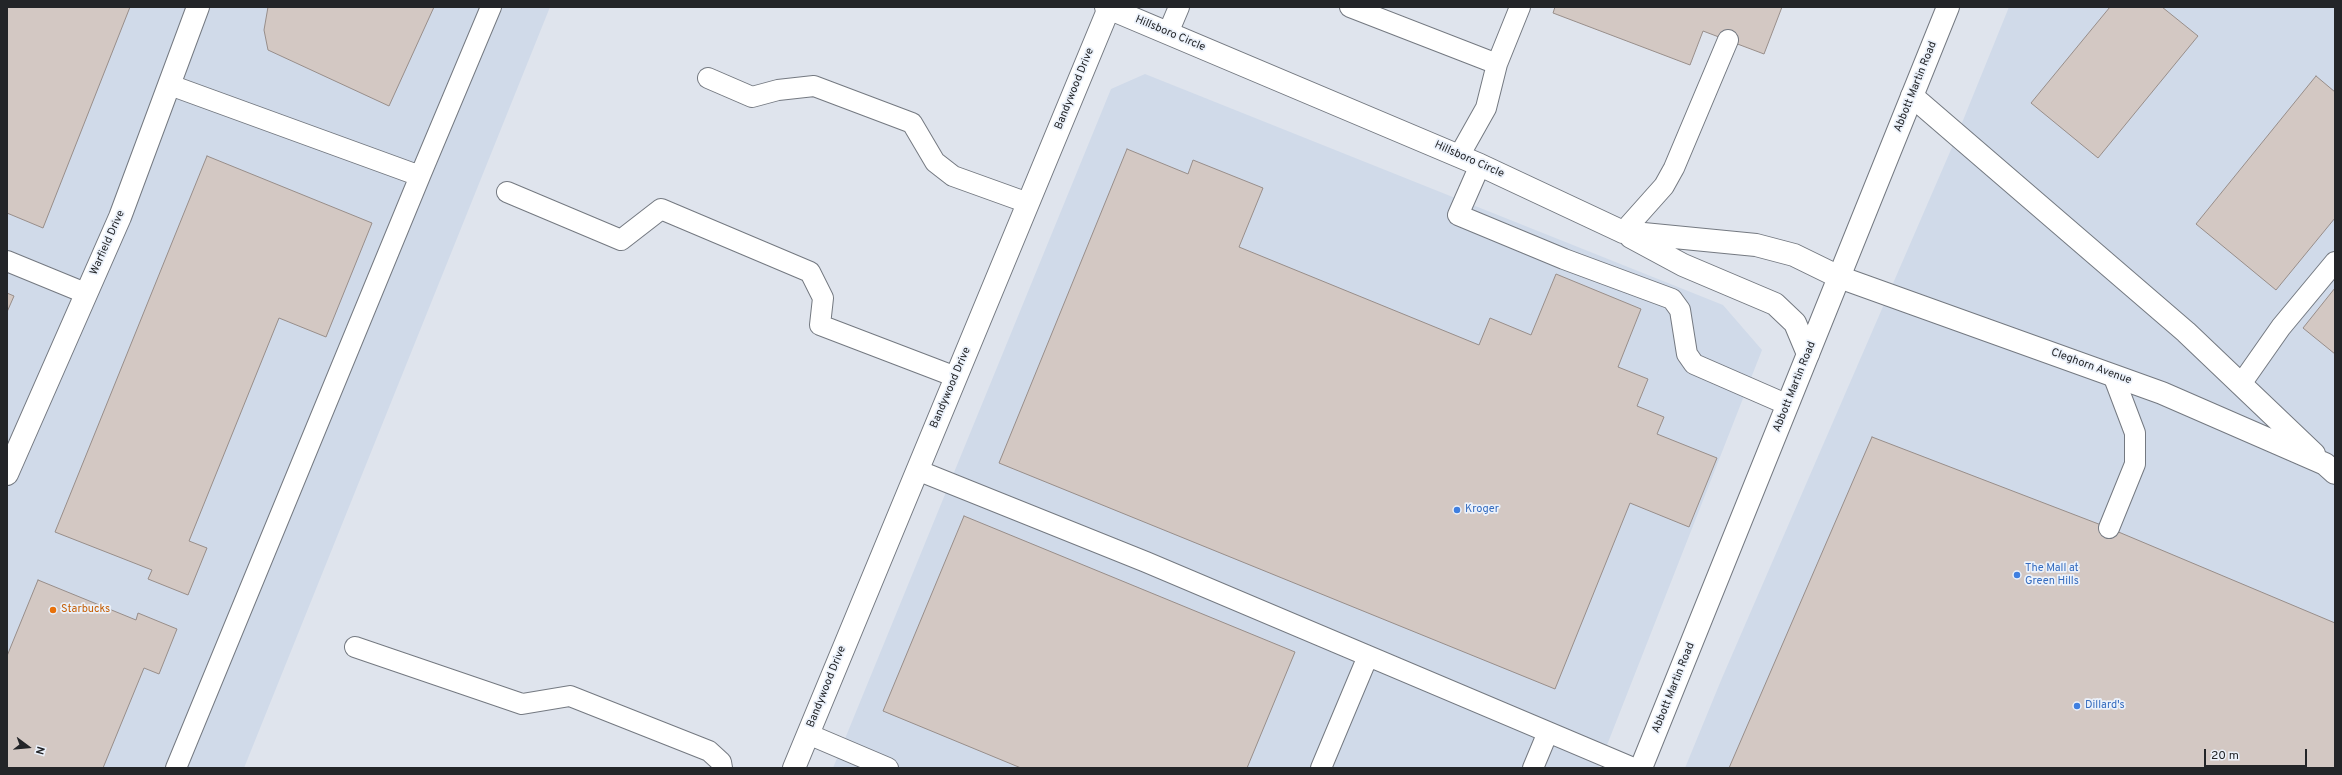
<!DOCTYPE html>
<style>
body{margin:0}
#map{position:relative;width:2342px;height:775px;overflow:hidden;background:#dfe4ed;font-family:Overpass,sans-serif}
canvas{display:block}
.frame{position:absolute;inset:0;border:8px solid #232528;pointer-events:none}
.north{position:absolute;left:8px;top:727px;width:40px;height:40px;-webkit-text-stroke:3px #ecf2fb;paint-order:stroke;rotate:106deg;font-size:11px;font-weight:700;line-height:16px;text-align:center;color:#232528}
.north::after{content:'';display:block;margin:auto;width:14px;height:18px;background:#232528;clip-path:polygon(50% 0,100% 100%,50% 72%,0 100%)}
.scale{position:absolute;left:2204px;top:749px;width:103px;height:18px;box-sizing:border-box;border:2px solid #232528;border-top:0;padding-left:5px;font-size:12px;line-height:14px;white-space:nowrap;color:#232528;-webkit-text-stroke:3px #ecf2fb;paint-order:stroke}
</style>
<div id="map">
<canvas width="2342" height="775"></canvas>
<div class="frame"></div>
<div class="north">N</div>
<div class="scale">20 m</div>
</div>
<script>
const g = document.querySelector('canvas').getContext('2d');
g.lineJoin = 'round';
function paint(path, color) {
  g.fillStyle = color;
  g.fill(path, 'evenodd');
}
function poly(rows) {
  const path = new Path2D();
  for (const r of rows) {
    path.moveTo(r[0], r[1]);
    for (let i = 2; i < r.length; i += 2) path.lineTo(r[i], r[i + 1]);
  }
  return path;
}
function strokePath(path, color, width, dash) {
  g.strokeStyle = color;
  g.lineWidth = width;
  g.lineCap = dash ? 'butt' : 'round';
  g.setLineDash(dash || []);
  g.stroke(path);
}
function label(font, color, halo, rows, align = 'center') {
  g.font = font + ' Overpass,sans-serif';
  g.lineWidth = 3.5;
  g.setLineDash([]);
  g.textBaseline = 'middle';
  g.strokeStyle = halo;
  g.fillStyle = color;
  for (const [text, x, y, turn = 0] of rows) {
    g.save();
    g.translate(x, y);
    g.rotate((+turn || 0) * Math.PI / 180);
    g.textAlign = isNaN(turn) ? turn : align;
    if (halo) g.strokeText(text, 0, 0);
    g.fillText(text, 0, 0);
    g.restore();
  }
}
paint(poly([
 [7,7,550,7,244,768,7,768],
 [2009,7,2335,7,2335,768,1685,768,1722,678,1953,145],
 [1145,74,1723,305,1762,350,1598,768,833,768,1111,89]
]), '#d0dae9');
const building = poly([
 [7,7,130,7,43,228,7,213,7,7],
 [268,7,434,7,389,106,268,50,264,30,268,7],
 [1555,7,1782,7,1764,54,1703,31,1690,65,1553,13,1555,7],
 [2110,7,2162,7,2198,36,2098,158,2031,103,2110,7],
 [2316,76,2335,92,2335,218,2276,290,2196,224,2316,76],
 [1127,149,1188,174,1193,160,1263,188,1239,247,1479,345,1490,318,1531,335,1556,274,1641,309,1618,367,1648,379,1637,406,1664,417,1657,434,1717,458,1689,527,1630,503,1555,689,999,463,1127,149],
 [207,156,372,223,326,337,279,318,189,541,207,548,188,595,148,579,152,570,55,532,207,156],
 [2335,288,2335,354,2303,328,2335,288],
 [7,293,14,296,7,312,7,293],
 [1872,437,2109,528,2335,623,2335,768,1729,768,1872,437],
 [964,516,1295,652,1247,768,1021,768,883,711,964,516],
 [38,580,136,620,138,613,177,629,159,674,144,668,103,768,7,768,7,656,38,580]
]);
paint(building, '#d3c8c3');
strokePath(building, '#988e8a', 1);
const service = poly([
 [1350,7,1497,64],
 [1168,33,1179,7],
 [708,78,752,97,778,90,814,86,912,123,935,162,953,176,1028,203],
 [170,85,420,176,491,7],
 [1459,156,1486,108,1497,64,1520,7],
 [1480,165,1458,215,1564,259,1672,299,1680,310,1687,354,1694,364,1788,405],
 [507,192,621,240,661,209,810,272,823,298,820,325,956,377],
 [1623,232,1664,186,1674,168,1728,40],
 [7,261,85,293],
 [2241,384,2281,327,2335,262],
 [917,470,1146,562,1633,768],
 [2109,528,2135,464,2135,433,2113,375],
 [355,647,522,704,570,696,709,751,721,762,722,768],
 [808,734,888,768],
 [176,768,420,176],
 [1321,768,1368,656],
 [1533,768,1548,732]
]);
const minor = poly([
 [7,474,120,217,198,7],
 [794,768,1109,8]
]);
const tertiary = poly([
 [1106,7,1480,165,1623,232,1756,245,1794,255,1839,277,2162,393,2325,464,2335,473],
 [1912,96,2186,332,2314,454],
 [1631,237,1683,265,1775,304,1795,323,1808,354]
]);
const secondary = poly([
 [1641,768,1948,7]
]);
strokePath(service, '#747981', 22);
strokePath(minor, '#747981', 24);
strokePath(tertiary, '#747981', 24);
strokePath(secondary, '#747981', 24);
strokePath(service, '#fff', 20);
strokePath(minor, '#fff', 22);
strokePath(tertiary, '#fff', 22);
strokePath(secondary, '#fff', 22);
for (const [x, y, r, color] of [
 [1457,510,4,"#3f7fe0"],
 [2017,575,4,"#3f7fe0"],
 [53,610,4,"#e8710a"],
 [2077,706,4,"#3f7fe0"]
]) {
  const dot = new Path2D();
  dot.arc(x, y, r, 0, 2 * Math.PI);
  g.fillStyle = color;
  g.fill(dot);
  strokePath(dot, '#ecf2fb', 1.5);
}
label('11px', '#232528', '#ecf2fb', [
 ["Hillsboro Circle",1170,34,23],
 ["Abbott Martin Road",1916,87,-68],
 ["Bandywood Drive",1075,89,-68],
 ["Hillsboro Circle",1469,160,24],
 ["Warfield Drive",108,243,-66],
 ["Cleghorn Avenue",2091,367,20],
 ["Abbott Martin Road",1795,387,-68],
 ["Bandywood Drive",951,388,-67],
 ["Bandywood Drive",827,687,-68],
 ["Abbott Martin Road",1674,688,-68]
]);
label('11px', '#366cbe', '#ecf2fb', [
 ["Kroger",1465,510],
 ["The Mall at",2025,569],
 ["Green Hills",2025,582],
 ["Dillard's",2085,706]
], 'left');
label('11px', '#c56008', '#ecf2fb', [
 ["Starbucks",61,610]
], 'left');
</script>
